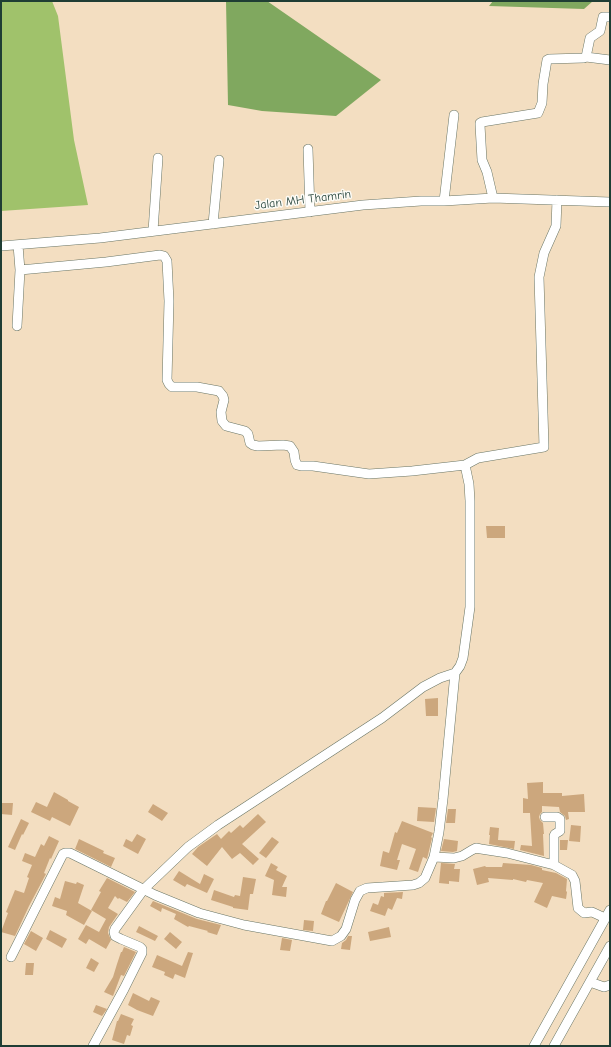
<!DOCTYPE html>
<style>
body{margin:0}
#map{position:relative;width:611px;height:1047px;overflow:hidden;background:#f3dec1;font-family:"Comic Neue",sans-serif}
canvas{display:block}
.frame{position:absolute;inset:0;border:2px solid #1f3d34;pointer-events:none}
</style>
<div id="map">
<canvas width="611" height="1047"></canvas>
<div class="frame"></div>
</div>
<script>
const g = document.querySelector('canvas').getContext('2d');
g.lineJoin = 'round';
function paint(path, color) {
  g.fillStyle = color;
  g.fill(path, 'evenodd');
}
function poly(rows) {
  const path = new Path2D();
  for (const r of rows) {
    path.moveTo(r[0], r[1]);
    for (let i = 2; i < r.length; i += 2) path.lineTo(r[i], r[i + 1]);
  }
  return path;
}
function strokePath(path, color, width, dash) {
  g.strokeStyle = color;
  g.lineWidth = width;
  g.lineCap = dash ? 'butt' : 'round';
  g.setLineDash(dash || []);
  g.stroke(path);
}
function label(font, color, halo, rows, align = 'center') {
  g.font = font + ' "Comic Neue",sans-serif';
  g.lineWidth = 3;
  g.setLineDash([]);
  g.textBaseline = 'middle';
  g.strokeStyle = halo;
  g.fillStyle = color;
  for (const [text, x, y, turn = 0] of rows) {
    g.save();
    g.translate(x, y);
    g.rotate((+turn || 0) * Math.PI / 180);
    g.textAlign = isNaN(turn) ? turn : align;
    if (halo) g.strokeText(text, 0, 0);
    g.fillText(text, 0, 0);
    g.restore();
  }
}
paint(poly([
 [1,1,52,1,58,16,74,140,88,205,1,211]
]), '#a0c26b');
paint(poly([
 [226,1,267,1,381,80,336,116,262,111,228,105],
 [493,1,593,1,584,9,489,6]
]), '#80a85f');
paint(poly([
 [486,526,505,526,505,538,487,538],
 [438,698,438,716,426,716,425,699],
 [543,782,543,793,562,793,562,796,584,794,585,812,568,812,569,819,566,820,565,816,560,812,559,807,542,806,542,812,540,814,539,817,540,820,543,823,544,834,543,834,544,856,520,850,521,845,532,846,530,813,523,813,523,798,528,799,527,783],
 [54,792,68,800,68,801,79,807,70,826,52,817,50,821,31,812,36,802,47,807],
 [1,803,13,803,12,815,1,814],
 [153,804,168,813,162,821,148,812],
 [418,807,436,808,434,822,417,821],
 [448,809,456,809,455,823,446,823],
 [258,814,266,822,242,844,259,859,253,865,240,853,232,859,222,847,207,866,192,854,198,847,217,834,221,839,229,831,231,833,240,825,243,828],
 [21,819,29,823,23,835,22,834,15,850,8,847],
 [402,821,433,833,431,837,432,838,428,855,427,859,423,857,418,872,409,869,416,849,402,844,397,860,400,860,397,870,380,866,383,851,389,853,395,832,397,833],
 [571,825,581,826,580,842,569,841],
 [490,827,499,828,498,840,515,841,514,849,489,844,490,835,489,835],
 [137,834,146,839,138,854,123,846,126,839,132,842],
 [49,836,59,841,51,859,50,858,44,873,46,874,29,906,15,936,1,932,8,913,6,912,15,890,24,893,29,878,27,877,32,865,22,861,25,853,35,857,41,844,44,846],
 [272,837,279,842,266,858,259,853],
 [79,839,104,851,103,853,115,858,111,867,75,849],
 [444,839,458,841,457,851,453,852,441,851],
 [560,840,568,840,567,850,560,850],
 [271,863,278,867,276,870,287,876,282,887,287,887,286,897,272,895,274,880,265,876],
 [441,863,455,864,454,869,460,869,459,882,449,881,449,884,439,883],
 [503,863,531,865,542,868,542,870,556,873,567,879,566,891,567,892,566,899,552,896,547,908,534,902,543,883,527,880,526,882,513,879,513,880,488,878,489,882,477,885,473,869,485,866,486,867,502,867],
 [179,871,200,884,204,874,214,879,207,893,187,884,185,887,173,880],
 [243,877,256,879,253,894,250,894,248,910,233,908,233,907,211,900,214,890,234,897,235,895,240,896],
 [107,878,135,892,127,902,119,898,118,899,115,896,108,908,118,914,109,927,108,933,111,940,106,949,89,939,86,944,78,939,86,925,99,932,106,919,91,910,101,892,99,891],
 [65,881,76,884,77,882,84,885,78,903,92,911,84,925,66,915,67,911,52,906,55,897,60,899],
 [336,883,353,892,339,922,321,914,326,901,327,901],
 [403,892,402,899,397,898,392,910,388,908,385,916,370,911,373,903,378,905,381,896,384,897,384,893],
 [153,901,197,919,221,925,217,935,207,932,208,931,189,926,188,927,174,919,176,914,162,908,161,912,150,906],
 [304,920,314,921,313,931,303,930],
 [139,926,158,936,155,941,136,932],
 [389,927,391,937,370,941,368,932],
 [50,930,67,939,62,948,46,939],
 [31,931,43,938,36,951,24,944],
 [170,932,182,942,176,949,164,939],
 [348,936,352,936,350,950,341,949,342,943,346,940],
 [282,938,292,940,290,951,280,950],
 [124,947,136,952,124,976,121,975,113,996,104,992,113,977,117,964,121,952,122,952],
 [188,952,193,953,185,978,175,974,173,979,164,975,165,972,152,967,157,955,182,966],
 [91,958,99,963,94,972,86,968],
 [26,963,34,963,33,975,25,975],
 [133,993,149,1001,151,997,160,1001,153,1016,137,1010,128,1005],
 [96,1005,107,1009,102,1016,93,1012],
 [121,1014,134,1019,131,1025,133,1026,130,1036,127,1035,124,1044,112,1040,117,1021,118,1021]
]), '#cca77d');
const minor = poly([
 [586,57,610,60],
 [308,149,310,212],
 [493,198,487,172,482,160,480,125,480,123,482,122,538,113,542,103,543,84,547,60,549,59,584,58,586,57,590,38,600,31,603,17,610,17],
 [444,201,454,115],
 [213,224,219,160],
 [153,231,158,158],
 [1,246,100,238,363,205,421,201,444,201,493,198,610,202],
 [20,270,106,262,160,255,164,256,167,261,169,301,167,380,169,384,172,387,197,387,219,391,223,396,224,400,221,412,222,421,226,426,245,431,248,434,250,443,253,445,258,446,283,445,290,446,294,452,295,460,297,465,301,466,313,466,369,474,412,471,465,465,478,458,544,447,539,277,544,253,556,226,557,200],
 [17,326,20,270,18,245],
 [545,817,557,817,560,819,560,831,555,834,554,836,554,865],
 [434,857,454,858,462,856,472,850,476,848,481,849,507,853,554,865,572,875,575,881,578,908,584,913,592,912,605,918],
 [11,957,63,854,65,853,70,853,155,895,199,913,244,925,332,941,341,936,346,929,355,900,360,891,367,888,413,885,419,883,425,878,434,857,439,832,443,799,455,673],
 [590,982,604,987,610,985],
 [93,1046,124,989,142,953,142,949,140,947,121,939,115,936,114,932,115,929,144,889,188,847,218,825,382,718,423,687,440,678,455,673,460,666,463,658,470,607,470,501,469,484,465,465],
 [534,1046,610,910],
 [554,1046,610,946]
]);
strokePath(minor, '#697565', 10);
strokePath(minor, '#fff', 9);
label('12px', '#1f3d34', '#fdfcf7', [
 ["Jalan MH Thamrin",303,200,-7]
]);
</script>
